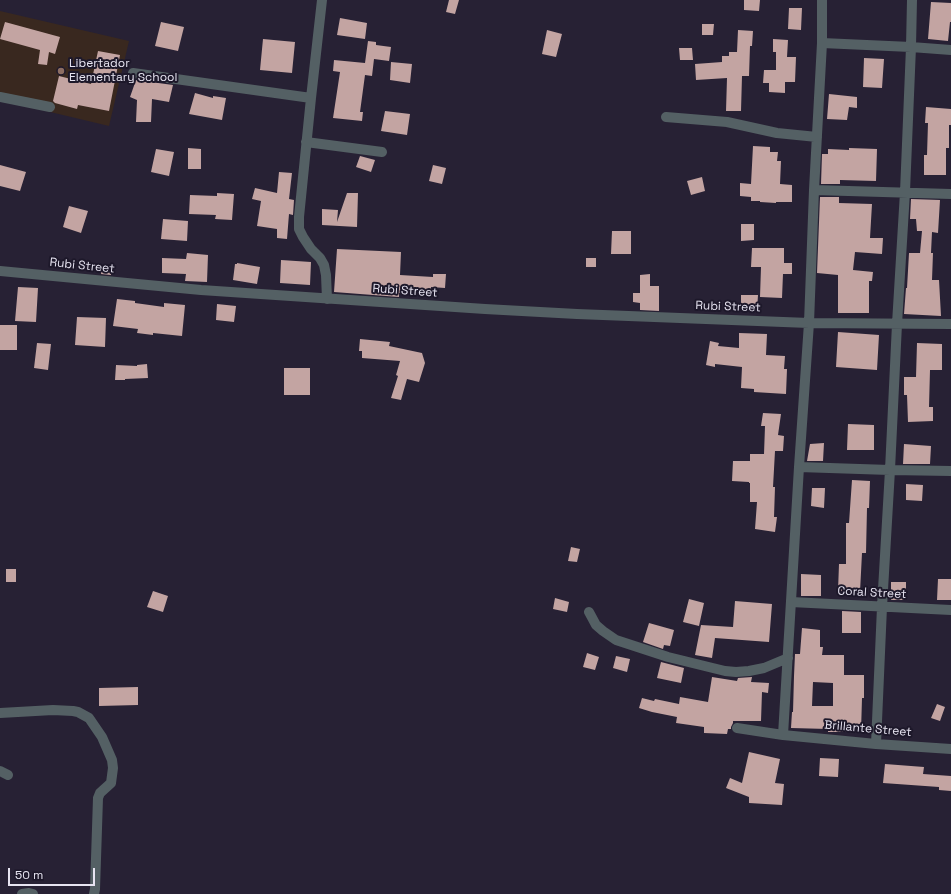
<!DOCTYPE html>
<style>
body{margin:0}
#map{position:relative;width:951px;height:894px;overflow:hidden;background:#272134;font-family:"Space Grotesk",sans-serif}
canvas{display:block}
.scale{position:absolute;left:8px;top:868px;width:87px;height:18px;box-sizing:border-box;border:2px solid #e7e4f1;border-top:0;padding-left:5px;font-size:12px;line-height:14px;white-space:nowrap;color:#e7e4f1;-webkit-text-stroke:3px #1d182a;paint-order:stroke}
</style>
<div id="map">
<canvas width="951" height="894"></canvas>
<div class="scale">50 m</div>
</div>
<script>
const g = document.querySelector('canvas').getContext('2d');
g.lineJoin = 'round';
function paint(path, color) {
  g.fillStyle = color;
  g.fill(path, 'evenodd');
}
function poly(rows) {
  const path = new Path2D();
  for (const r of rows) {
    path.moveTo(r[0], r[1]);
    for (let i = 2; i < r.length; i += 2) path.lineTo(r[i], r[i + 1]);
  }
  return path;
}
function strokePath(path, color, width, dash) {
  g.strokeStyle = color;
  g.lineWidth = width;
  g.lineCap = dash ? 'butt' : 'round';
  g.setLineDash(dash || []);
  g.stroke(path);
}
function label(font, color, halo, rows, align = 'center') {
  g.font = font + ' "Space Grotesk",sans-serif';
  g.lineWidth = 4;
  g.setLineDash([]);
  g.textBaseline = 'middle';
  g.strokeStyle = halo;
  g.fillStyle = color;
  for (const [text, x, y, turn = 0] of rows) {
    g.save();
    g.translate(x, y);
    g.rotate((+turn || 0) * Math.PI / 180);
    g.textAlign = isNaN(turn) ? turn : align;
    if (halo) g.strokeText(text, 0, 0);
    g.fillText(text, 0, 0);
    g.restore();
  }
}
paint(poly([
 [0,11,129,41,109,126,0,100]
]), '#39281f');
paint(poly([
 [449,0,459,0,455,14,446,12],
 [744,0,760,0,759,11,744,10],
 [931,2,951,3,951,22,950,22,948,41,928,39],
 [789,8,802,8,801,30,788,29],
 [340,18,367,23,365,39,337,35],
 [5,22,60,37,55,54,49,52,47,65,38,64,40,50,0,39],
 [161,22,184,27,178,51,155,46],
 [702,24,714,24,713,35,702,35],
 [547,30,562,34,556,57,542,54],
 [738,30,753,31,752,46,750,46,749,76,742,76,741,111,726,111,727,78,696,80,695,64,722,62,722,56,729,56,729,52,737,52],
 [263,39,295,42,292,73,260,70],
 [773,39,788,40,787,57,796,57,795,82,785,82,785,93,769,92,769,83,763,83,764,70,776,70,776,52,773,52],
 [368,41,376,42,376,45,391,47,389,61,374,59,372,76,365,75,360,112,363,112,362,121,333,118,340,72,333,71,334,60,365,63],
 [679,48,692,48,693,60,680,60],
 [98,51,120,55,109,111,78,105,77,109,55,103,53,101,59,76,91,84],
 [864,58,884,59,882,88,863,87],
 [391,62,412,64,410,83,390,80],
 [136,80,173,85,169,102,152,99,151,122,136,122,137,100,130,97],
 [195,93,213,98,213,96,226,98,222,120,189,114],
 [829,94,857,97,857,108,849,107,847,120,827,119],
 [926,107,951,109,951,125,949,125,949,148,946,148,946,175,924,175,924,155,927,155,928,123,925,123],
 [385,111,410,114,407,135,381,131],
 [753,146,770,147,770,152,778,152,777,161,781,161,780,184,792,185,792,202,776,202,776,203,760,202,760,201,751,201,751,197,740,196,740,183,751,184],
 [188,148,201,149,201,169,188,169],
 [849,148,877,149,876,181,840,180,840,184,821,184,822,154,828,154,828,149,849,150],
 [156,149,174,152,169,176,151,172],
 [360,156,375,160,371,172,356,167],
 [0,165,26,172,20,191,0,186],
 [433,165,446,168,442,184,429,181],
 [279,172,292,173,289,199,294,200,293,215,289,214,287,239,277,238,277,229,257,226,261,201,252,199,255,188,277,193],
 [702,177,705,191,691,195,687,181],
 [217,193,234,194,232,220,215,219,216,215,189,214,190,195,217,196],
 [347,193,358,193,357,227,322,225,322,209,338,210,337,222],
 [820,197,839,197,839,203,872,204,870,238,883,238,882,254,855,252,853,270,873,272,872,281,869,281,869,313,838,313,838,275,817,273],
 [911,199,940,200,938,233,932,232,931,253,933,253,932,280,939,280,941,316,904,314,906,288,907,288,909,253,920,253,922,231,917,231,916,219,910,219],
 [69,206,88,211,81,233,63,227],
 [163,219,188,221,187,241,161,239],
 [741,224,754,224,754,240,741,241],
 [612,231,631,231,631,254,611,254],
 [752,248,784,248,784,263,792,263,792,274,783,274,782,298,760,297,761,267,751,267],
 [337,249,401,252,400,275,433,277,433,274,446,274,445,288,431,287,431,295,399,293,399,297,334,292],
 [187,253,208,255,207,282,185,281,186,274,162,273,162,258,186,259],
 [586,258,596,258,596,267,586,267],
 [281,260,311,262,310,285,280,283],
 [237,263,260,267,257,284,233,280,235,264,237,264],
 [102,267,111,268,111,275,101,274],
 [650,274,650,286,659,286,659,311,640,310,640,303,633,302,633,293,640,293,640,275],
 [18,287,38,288,36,322,15,321],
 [741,295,758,295,757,311,741,311],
 [117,299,135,301,135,303,164,307,164,303,185,305,182,336,153,333,153,335,137,333,138,329,113,326],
 [217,304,236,306,234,322,216,320],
 [77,317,106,318,105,347,75,345],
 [0,325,17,325,17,350,0,350],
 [838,332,879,335,877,370,836,367],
 [739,333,767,334,766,355,785,356,784,369,787,369,786,394,754,392,754,389,741,388,742,367,715,364,715,367,706,365,710,341,719,343,718,346,739,348],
 [360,339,390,342,389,346,422,353,425,363,419,382,407,379,401,400,391,398,398,376,396,375,400,361,362,358,362,351,359,351],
 [37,343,51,344,48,370,34,368],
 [917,343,942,344,942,370,930,370,929,407,933,407,933,421,908,422,907,395,904,395,904,377,916,377],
 [147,364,148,378,125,379,125,380,115,380,116,365,137,366,137,365],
 [284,368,310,368,310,395,284,395],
 [763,413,781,414,778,435,784,436,783,451,775,451,773,487,775,487,774,517,777,517,775,532,755,529,757,502,750,502,750,483,749,483,749,482,732,481,733,461,750,461,750,454,764,454,765,426,761,426],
 [848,424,874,425,874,450,847,450],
 [824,443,823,461,807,461,810,444],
 [904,444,931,446,930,464,903,464],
 [852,480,870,481,869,508,867,508,866,553,862,553,860,592,838,591,839,564,846,564,846,523,849,523],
 [906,484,923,485,922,501,906,500],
 [812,488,825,488,824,508,811,506],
 [571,547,580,549,577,562,568,561],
 [6,569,16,569,16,582,6,582],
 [801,574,821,575,821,596,801,596],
 [938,579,951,579,951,600,937,600],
 [891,582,906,582,906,600,891,600],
 [153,591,168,596,163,612,147,607],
 [555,598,569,602,567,612,553,609],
 [689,599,704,603,699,626,683,622],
 [735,601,772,604,769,642,715,638,712,658,695,655,701,625,733,627],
 [842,611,861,612,861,633,842,633],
 [649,623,674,630,670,646,664,645,663,649,643,642],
 [802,628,820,630,820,647,823,647,822,655,844,655,844,675,864,675,864,698,862,698,861,732,828,732,828,729,791,728,792,712,793,712,794,676,795,654,800,654],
 [813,682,833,683,833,706,812,706],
 [587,653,599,657,595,670,583,667],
 [616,656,630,659,627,672,613,668],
 [661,662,684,668,681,683,657,678],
 [712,677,737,681,738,678,752,677,751,682,769,683,768,693,762,692,761,721,733,721,733,723,731,727,731,729,728,729,727,734,704,733,704,727,676,723,677,717,652,712,639,708,642,698,654,701,655,699,679,704,680,697,708,702],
 [138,687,138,705,99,706,99,688],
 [937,704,945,707,940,721,931,718],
 [749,752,780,759,775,783,784,784,782,805,749,803,749,797,726,788,730,778,742,783],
 [820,758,839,759,838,777,819,776],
 [885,764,924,767,923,774,951,776,951,791,939,790,939,787,883,783]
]), '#c3a4a2');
strokePath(poly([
 [322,0,311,98,299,217,299,229,303,237,311,249,320,258,324,265,326,275,327,299],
 [822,43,911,47,951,50],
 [133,73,311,98],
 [0,97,50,107],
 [666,117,727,122,777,133,817,137],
 [306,142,382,152],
 [814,190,951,194],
 [0,271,201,290,485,309,577,314,809,323,951,324],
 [799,467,890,470,951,471],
 [791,602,951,610],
 [589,612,596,625,603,631,616,640,668,657,725,671,736,672,749,671,764,668,788,658],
 [0,713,53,710,73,711,78,712,89,718,102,737,112,760,113,768,111,783,100,793,98,798,95,889,94,894],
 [737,728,783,735,876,744,951,749],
 [783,735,799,467,809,323,814,190,822,43,822,0],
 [876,744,882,607,890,470,897,324,905,192,911,47,912,0],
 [0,771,8,775],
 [22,894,29,893,33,894]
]), '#546064', 10);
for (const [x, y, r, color] of [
 [61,71,4,"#8d6e63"]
]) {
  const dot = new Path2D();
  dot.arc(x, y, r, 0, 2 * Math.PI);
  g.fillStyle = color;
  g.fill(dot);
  strokePath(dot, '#1d182a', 1.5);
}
label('12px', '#e7e4f1', '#1d182a', [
 ["Libertador",69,64],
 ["Elementary School",69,78]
], 'left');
label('12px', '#e7e4f1', '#1d182a', [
 ["Rubi Street",82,266,6],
 ["Rubi Street",405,291,4],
 ["Rubi Street",728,307,2],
 ["Coral Street",872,593,3],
 ["Brillante Street",868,729,5]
]);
</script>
